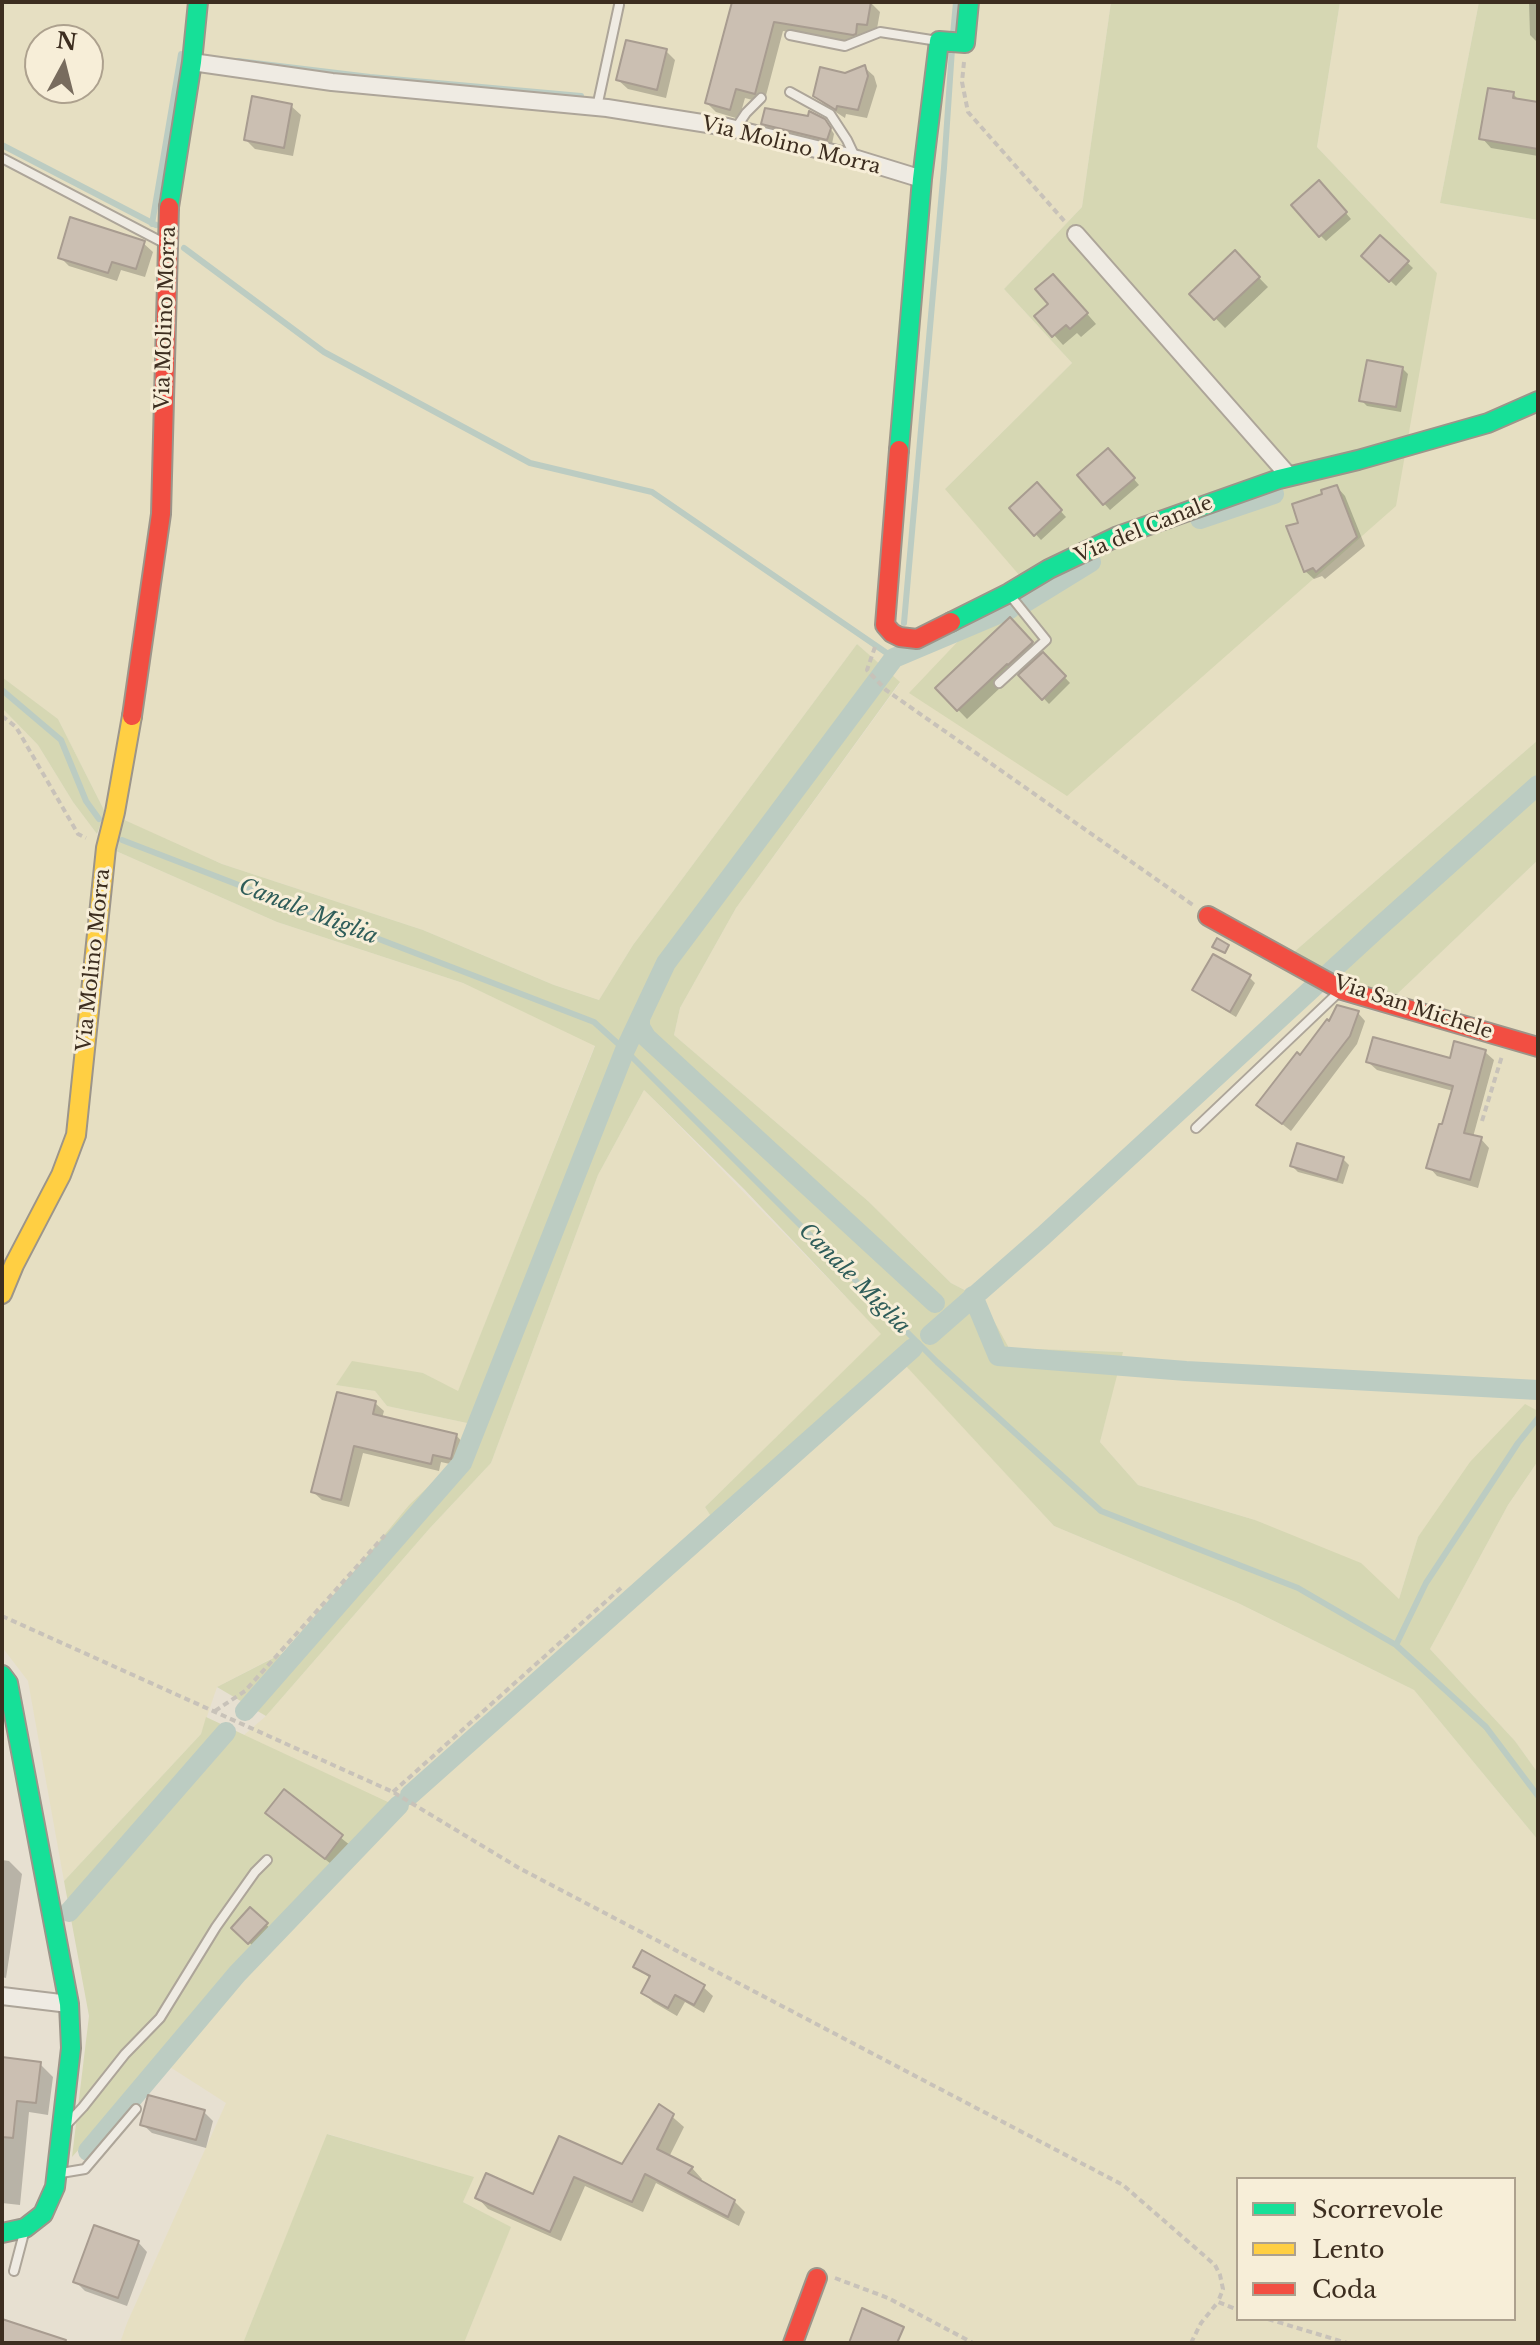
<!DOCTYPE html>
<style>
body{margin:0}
#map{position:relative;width:1540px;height:2345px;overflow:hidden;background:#e7e0d1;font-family:"Libre Baskerville",serif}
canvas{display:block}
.frame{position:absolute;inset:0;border:4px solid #3d2e20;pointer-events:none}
.legend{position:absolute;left:1236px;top:2177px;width:280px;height:144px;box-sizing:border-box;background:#f7eed8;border:2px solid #ada18e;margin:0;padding:10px 14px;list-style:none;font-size:24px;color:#3d2e20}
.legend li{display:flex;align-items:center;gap:16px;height:40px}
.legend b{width:40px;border:2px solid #ada18e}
.north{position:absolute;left:24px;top:24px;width:80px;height:80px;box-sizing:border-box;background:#f7eed8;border:2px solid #ada18e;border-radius:50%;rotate:7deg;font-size:22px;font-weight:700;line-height:32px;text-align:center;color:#3d2e20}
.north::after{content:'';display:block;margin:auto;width:28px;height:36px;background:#786c5e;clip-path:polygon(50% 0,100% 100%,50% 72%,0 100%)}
</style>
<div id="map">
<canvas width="1540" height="2345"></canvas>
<div class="frame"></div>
<ul class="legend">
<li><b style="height:10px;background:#16e098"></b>Scorrevole</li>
<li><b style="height:10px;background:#ffcf43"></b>Lento</li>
<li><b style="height:10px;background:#f24e42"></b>Coda</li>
</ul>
<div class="north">N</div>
</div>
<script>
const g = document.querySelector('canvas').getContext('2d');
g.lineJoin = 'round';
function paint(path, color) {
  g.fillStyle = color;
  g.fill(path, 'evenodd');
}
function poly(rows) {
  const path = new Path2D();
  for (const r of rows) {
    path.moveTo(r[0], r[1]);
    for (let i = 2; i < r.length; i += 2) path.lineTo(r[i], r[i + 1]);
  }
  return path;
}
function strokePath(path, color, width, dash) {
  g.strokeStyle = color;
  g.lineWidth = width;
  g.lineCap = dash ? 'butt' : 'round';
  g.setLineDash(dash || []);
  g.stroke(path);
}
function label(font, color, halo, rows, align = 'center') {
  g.font = font + ' "Libre Baskerville",serif';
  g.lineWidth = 6;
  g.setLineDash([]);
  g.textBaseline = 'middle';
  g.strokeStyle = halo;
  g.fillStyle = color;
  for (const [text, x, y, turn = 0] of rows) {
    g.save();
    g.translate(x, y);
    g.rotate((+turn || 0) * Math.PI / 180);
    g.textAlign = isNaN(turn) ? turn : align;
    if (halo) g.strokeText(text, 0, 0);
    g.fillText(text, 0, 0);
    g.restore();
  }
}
paint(poly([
 [2,2,1111,2,1082,207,1004,289,1072,363,945,489,1437,273,1317,147,1340,2,1479,2,1440,203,1538,220,1538,740,1294,952,1289,964,1324,997,1390,1016,1393,998,1538,860,1538,1411,1525,1405,1418,1537,1399,1599,1255,1520,1138,1485,1100,1442,1122,1352,1009,1348,982,1299,951,1283,868,1201,674,1035,680,1008,736,908,900,683,857,644,633,945,599,1000,554,985,423,930,222,864,105,812,58,719,2,677],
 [40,40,88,40,88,88,40,88],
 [2,708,38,745,73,802,97,834,116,851,277,922,463,983,595,1045,458,1392,423,1373,337,1385,375,1391,387,1406,467,1423,458,1458,409,1505,288,1650,217,1687,201,1734,64,1881,28,1681,2,1647],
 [644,1090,882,1334,705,1507,722,1532,906,1365,1054,1526,1238,1603,1414,1690,1538,1840,1538,2343,464,2343,510,2227,463,2202,473,2177,328,2134,243,2343,120,2343,127,2323,226,2103,159,2060,390,1804,244,1735,266,1716,430,1528,491,1463,598,1175],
 [1238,2179,1514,2179,1514,2319,1238,2319],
 [1538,1461,1538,1773,1515,1741,1430,1649,1508,1505]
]), '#e6dfc2');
paint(poly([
 [1111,2,1340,2,1317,147,1437,273,1396,506,1067,796,909,693,1020,576,945,489,1072,363,1004,289,1082,207],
 [1479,2,1538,2,1538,220,1440,203],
 [857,644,900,682,736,908,680,1008,674,1035,868,1201,951,1283,982,1299,1009,1348,1123,1352,1100,1442,1138,1485,1255,1520,1361,1563,1399,1599,1418,1537,1470,1462,1525,1404,1538,1411,1538,1461,1508,1505,1430,1649,1515,1741,1538,1773,1538,1840,1414,1690,1238,1603,1054,1526,906,1366,721,1532,705,1507,881,1334,744,1189,644,1090,598,1175,491,1463,430,1528,266,1716,217,1687,289,1650,409,1505,458,1458,467,1423,387,1406,375,1391,336,1385,352,1361,423,1373,458,1391,595,1046,463,983,277,922,116,851,120,818,222,864,423,930,554,985,599,1000,633,945],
 [2,677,58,719,105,812,97,834,73,802,38,745,2,708],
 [1538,740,1538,860,1393,998,1348,987,1294,952],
 [206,1717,390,1803,274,1929,72,2157,89,2016,64,1881,201,1734],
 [327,2134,474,2177,463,2202,511,2227,464,2343,243,2343]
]), '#d6d7b3');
paint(poly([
 [734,2,864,2,871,3,880,12,876,34,866,32,863,44,783,31,764,103,745,98,739,119,716,112,707,103],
 [1529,2,1538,2,1538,43,1530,35],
 [666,51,675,60,666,98,628,89,618,80],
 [864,67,874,76,877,86,867,118,846,114,845,118,825,105,815,96,846,75],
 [1513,94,1520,101,1538,104,1538,156,1491,148,1482,138],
 [291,106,301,115,293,156,255,149,246,140],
 [764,124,829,126,834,134,832,144,768,128],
 [1325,189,1351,219,1326,241,1320,235],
 [1380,237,1413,268,1396,286,1364,256],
 [143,243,153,252,145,277,121,270,117,281,69,266,60,257],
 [1235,253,1268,287,1225,328,1192,294],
 [1062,285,1096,324,1081,337,1077,333,1063,345,1037,316,1050,304],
 [1402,368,1408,374,1401,412,1367,406,1362,401],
 [1114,456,1139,485,1110,510,1079,476],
 [1037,485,1066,517,1041,540,1012,508],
 [1337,487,1345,496,1365,546,1325,579,1322,576,1314,579,1305,571,1300,524,1325,496],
 [1019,629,1070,683,1049,704,1018,671,967,719,937,688],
 [1249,977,1255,983,1236,1017,1201,996,1195,990],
 [1358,1013,1365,1021,1357,1044,1291,1131,1267,1112,1300,1058],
 [1485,1052,1494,1060,1473,1137,1481,1139,1489,1148,1478,1188,1437,1176,1429,1167,1453,1091,1377,1070,1368,1062,1451,1060],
 [1343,1159,1349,1165,1343,1184,1298,1172,1292,1166],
 [375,1403,384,1411,382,1418,456,1435,464,1444,459,1466,441,1462,439,1471,363,1453,349,1507,322,1500,313,1492],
 [284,1792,351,1846,335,1867,277,1822],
 [2,1860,9,1861,22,1874,6,1978,2,1977],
 [250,1910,272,1930,255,1948,234,1928],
 [636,1966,703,1987,713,1996,704,2013,685,2002,677,2016,653,2002,643,1992,651,1979],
 [2,2059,40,2064,53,2077,48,2115,29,2112,20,2205,2,2203],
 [660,2106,684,2127,669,2157,692,2168,702,2179,700,2182,734,2201,745,2212,739,2226,656,2183,643,2212,585,2186,561,2241,488,2209,478,2198,534,2197,560,2139,622,2167],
 [204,2112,213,2121,206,2148,152,2133,142,2124],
 [138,2242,147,2252,127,2306,85,2291,76,2282]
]), '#0003');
strokePath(poly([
 [953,35,956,2],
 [238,61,370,77,581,96],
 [2,145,156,225],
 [152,224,181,54],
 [184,248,324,352,530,463,652,492,894,658],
 [904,623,944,168,952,49],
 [2,690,61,740,86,801,99,819],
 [122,840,594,1022,625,1050,937,1362,1101,1511,1298,1588,1396,1645,1486,1727,1538,1796],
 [1396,1645,1426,1583,1518,1443,1538,1418]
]), '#bcccc2', 6);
strokePath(poly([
 [1200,519,1274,494],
 [1026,602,1091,562],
 [640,1019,640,1027,646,1037,935,1303],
 [973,1296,998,1356,1186,1371,1538,1390],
 [930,1335,1043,1236,1378,928,1538,785],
 [245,1711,462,1463,625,1050,666,963,894,658,1010,609],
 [410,1795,913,1348],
 [69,1912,226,1732],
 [88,2151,237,1974,399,1805]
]), '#bcccc2', 20);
const building = poly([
 [732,2,871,2,867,25,857,24,856,34,853,35,774,22,755,94,736,89,730,110,705,103,732,2],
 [626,40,667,49,657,90,616,80,626,40],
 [865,65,868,76,858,110,837,106,836,110,813,96,820,67,845,73,865,65],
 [1488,88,1514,92,1513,98,1538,102,1538,149,1479,139,1488,88],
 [252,96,292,104,284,148,244,140,252,96],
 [765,108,808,116,809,111,825,119,831,128,827,140,761,124,765,108],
 [1319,180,1347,212,1319,237,1291,205,1319,180],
 [70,217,145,241,136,269,112,262,108,273,58,258,70,217],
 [1380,235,1409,261,1389,282,1361,256,1380,235],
 [1235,250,1260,277,1214,320,1189,294,1235,250],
 [1053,274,1088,313,1070,329,1066,325,1052,337,1034,316,1048,304,1035,289,1053,274],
 [1367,360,1403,367,1396,407,1359,401,1367,360],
 [1108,448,1135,478,1103,505,1077,475,1108,448],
 [1037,482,1062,510,1034,536,1009,508,1037,482],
 [1337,485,1357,537,1316,572,1313,568,1304,572,1286,526,1298,523,1292,504,1322,494,1321,490,1337,485],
 [1010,617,1033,642,1008,665,1007,664,957,711,935,688,1010,617],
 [1043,652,1066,676,1042,700,1018,675,1043,652],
 [1217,938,1229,945,1225,953,1212,947,1217,938],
 [1213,954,1251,975,1230,1012,1192,990,1213,954],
 [1337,1005,1359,1011,1350,1036,1282,1124,1256,1105,1297,1052,1300,1055,1327,1019,1329,1021,1337,1005],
 [1373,1037,1450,1058,1454,1041,1486,1050,1464,1133,1482,1137,1470,1180,1426,1168,1439,1124,1442,1124,1453,1086,1366,1062,1373,1037],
 [1297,1143,1344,1157,1337,1180,1290,1166,1297,1143],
 [337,1392,376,1401,373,1414,457,1434,451,1459,433,1455,431,1464,354,1446,341,1500,311,1492,337,1392],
 [284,1789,343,1835,325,1859,265,1813,284,1789],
 [250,1907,268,1923,248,1944,231,1928,250,1907],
 [642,1950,705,1985,694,2005,675,1995,668,2008,641,1993,650,1976,633,1967,642,1950],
 [2,2057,41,2062,36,2103,17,2101,13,2138,2,2137,2,2057],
 [148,2095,205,2110,196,2140,140,2125,148,2095],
 [659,2104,674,2114,657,2149,693,2167,688,2173,735,2200,728,2217,645,2174,632,2202,574,2177,550,2232,475,2198,486,2173,533,2194,559,2136,622,2164,659,2104],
 [94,2225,139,2241,118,2298,73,2282,94,2225],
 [862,2308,904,2327,897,2343,849,2343,862,2308],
 [2,2319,66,2340,65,2343,2,2343,2,2319]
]);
paint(building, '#cbbfb2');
strokePath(building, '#a89c90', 2);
const lane = poly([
 [790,35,845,46,880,32,938,41],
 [790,92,830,114,847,140,855,157],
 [597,107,619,5],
 [736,128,746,113,761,98],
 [2,158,164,243],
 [999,683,1046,640,1009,594],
 [1196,1128,1340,991],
 [68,2123,83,2107,125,2054,160,2018,216,1927,255,1872,267,1860],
 [61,2173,85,2169,136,2109],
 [14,2271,24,2233]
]);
const street = poly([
 [192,62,332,82,607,108,727,127,857,159,922,179],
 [1076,234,1289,476],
 [2,1996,69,2004]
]);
const fast = poly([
 [169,207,192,62,198,2],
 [899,450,922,179,939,41,965,43,969,2],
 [951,622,1009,593,1049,569,1118,536,1279,479,1358,460,1488,423,1538,401],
 [2,1675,8,1683,69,2004,71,2048,55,2187,43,2214,25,2228,2,2233]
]);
const slow = poly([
 [2,1294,14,1265,61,1175,76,1135,106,848,115,812,132,716]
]);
const jam = poly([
 [899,450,885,625,892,633,900,637,917,639,951,622],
 [132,716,161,514,169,207],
 [1208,916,1342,990,1538,1047],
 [793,2343,817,2278]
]);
strokePath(lane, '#ada599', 12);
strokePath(street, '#ada599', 20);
strokePath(fast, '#9c958a', 22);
strokePath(slow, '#9c958a', 22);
strokePath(jam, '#9c958a', 22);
strokePath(poly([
 [964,62,962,82,968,112,1066,223],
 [875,647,867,670,886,690,1193,905],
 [2,716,16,727,78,834,86,838],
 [1482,1121,1502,1056],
 [2,1616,393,1792,519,1868,1123,2185,1215,2265,1220,2275,1223,2289,1218,2302],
 [215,1711,245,1691,385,1535],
 [393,1792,621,1588],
 [835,2278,888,2298,973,2343],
 [1268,2319,1347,2343],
 [1191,2343,1201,2323,1218,2302,1238,2310]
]), '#c8c2b9', 4, [6, 4]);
strokePath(lane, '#efebe3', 8);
strokePath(street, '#efebe3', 16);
strokePath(fast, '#16e098', 18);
strokePath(slow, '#ffcf43', 18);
strokePath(jam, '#f24e42', 18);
label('20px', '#3d2e20', '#f7eed8', [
 ["Via Molino Morra",791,146,14],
 ["Via Molino Morra",166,318,-88],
 ["Via del Canale",1144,530,-22],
 ["Via Molino Morra",94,960,-84],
 ["Via San Michele",1413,1008,18]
]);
label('italic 22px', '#2f5d5a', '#f7eed8', [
 ["Canale Miglia",308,912,21],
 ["Canale Miglia",854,1279,45]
]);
</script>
